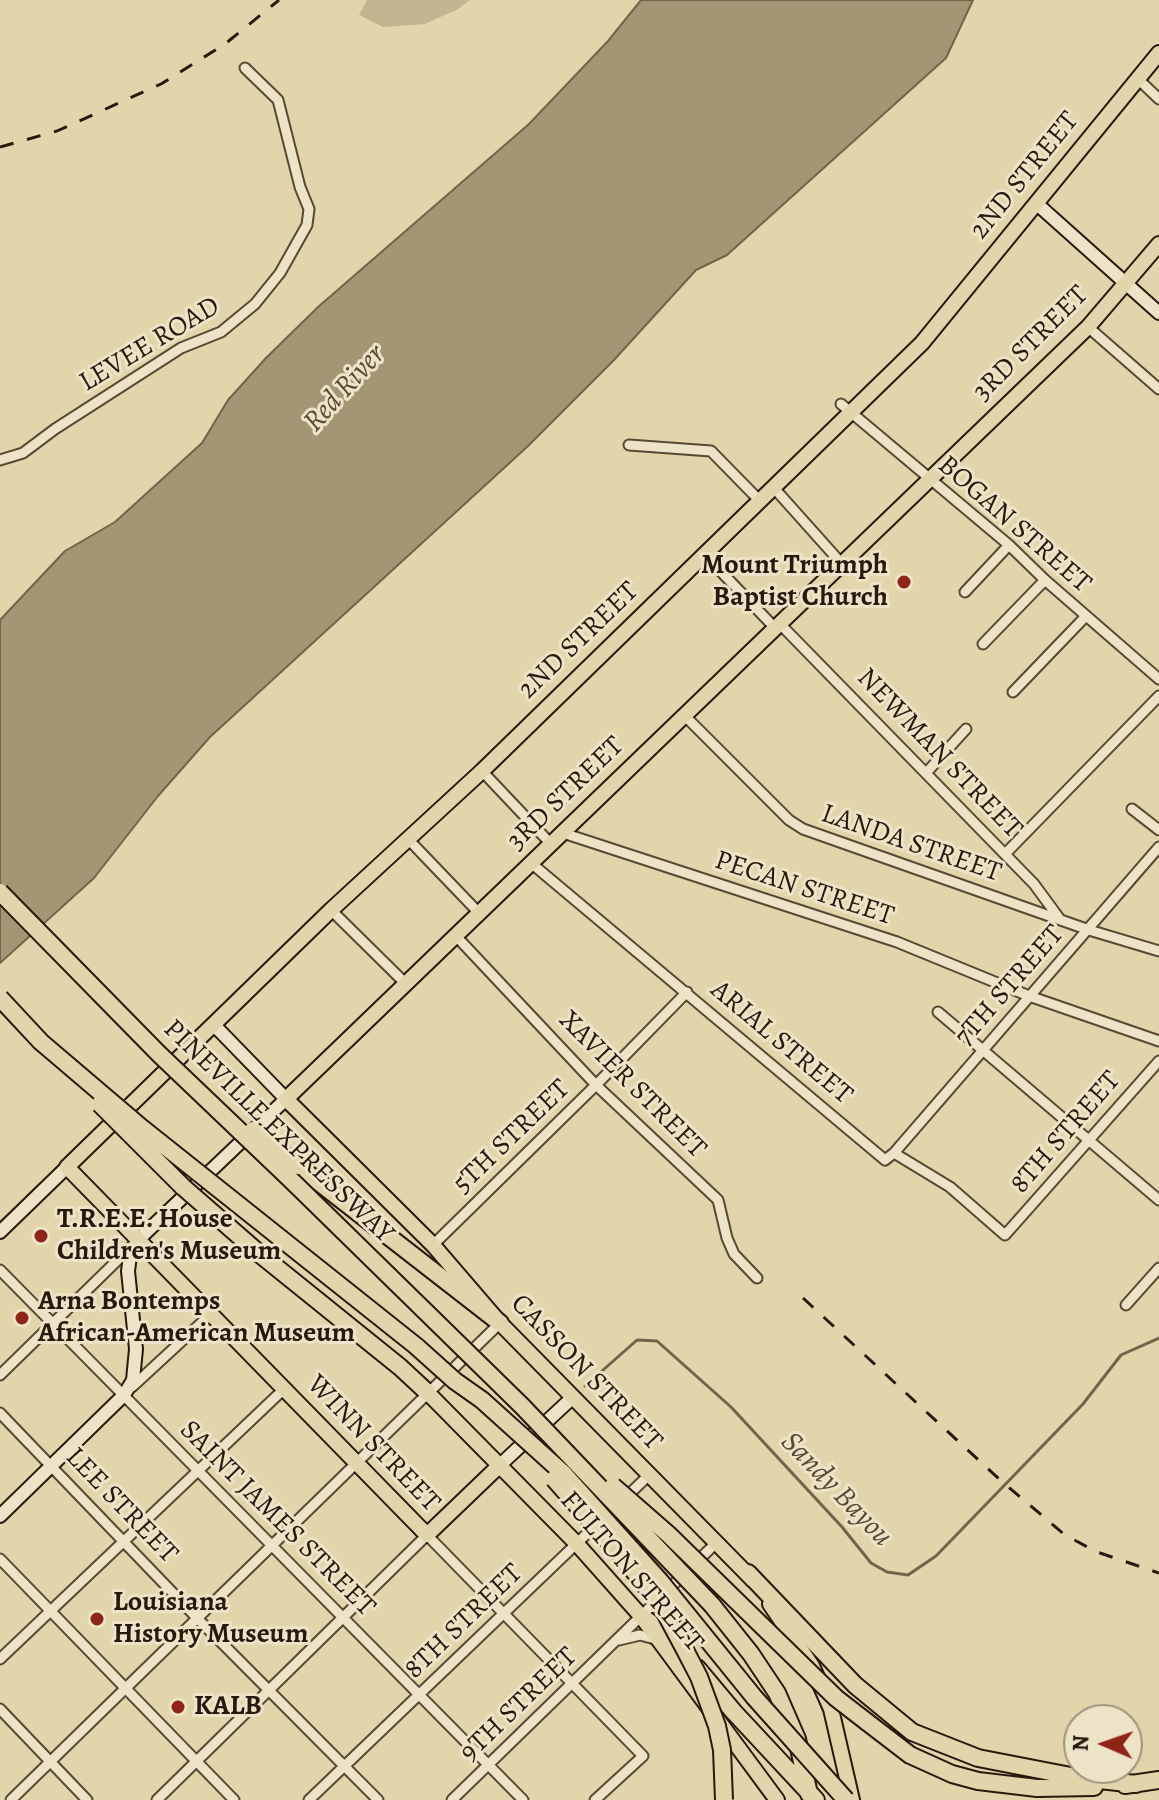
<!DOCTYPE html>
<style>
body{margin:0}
#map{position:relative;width:1159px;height:1800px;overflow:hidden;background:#e3d5ab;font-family:Alegreya,serif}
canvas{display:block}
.north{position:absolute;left:1063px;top:1704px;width:80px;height:80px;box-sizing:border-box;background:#ede4c8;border:2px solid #9f937d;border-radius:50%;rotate:272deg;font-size:22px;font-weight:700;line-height:32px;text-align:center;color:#29190c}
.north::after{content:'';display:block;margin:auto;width:28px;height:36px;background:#8f2418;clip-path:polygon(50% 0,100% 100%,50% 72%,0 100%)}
</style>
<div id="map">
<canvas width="1159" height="1800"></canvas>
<div class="north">N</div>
</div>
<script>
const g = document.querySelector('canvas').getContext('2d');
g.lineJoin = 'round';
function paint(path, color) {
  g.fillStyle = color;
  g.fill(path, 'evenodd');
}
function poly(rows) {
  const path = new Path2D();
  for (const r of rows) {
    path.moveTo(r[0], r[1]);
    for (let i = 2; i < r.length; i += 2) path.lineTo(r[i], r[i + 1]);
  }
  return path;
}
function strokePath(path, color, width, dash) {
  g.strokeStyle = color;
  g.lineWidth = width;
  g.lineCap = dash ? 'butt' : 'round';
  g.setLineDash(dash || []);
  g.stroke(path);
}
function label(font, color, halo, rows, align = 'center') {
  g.font = font + ' Alegreya,serif';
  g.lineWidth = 6;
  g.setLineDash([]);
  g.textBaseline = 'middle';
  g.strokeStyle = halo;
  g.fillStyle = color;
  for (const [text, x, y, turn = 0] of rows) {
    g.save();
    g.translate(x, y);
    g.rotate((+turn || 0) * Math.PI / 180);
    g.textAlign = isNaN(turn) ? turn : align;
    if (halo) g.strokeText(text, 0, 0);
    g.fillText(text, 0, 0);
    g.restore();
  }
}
paint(poly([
 [367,0,470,0,458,9,425,24,383,27,359,15]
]), '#c3b590');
const water = poly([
 [641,0,973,0,946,58,727,255,696,270,614,360,527,447,210,737,158,796,94,878,0,963,0,620,65,551,115,522,202,443,228,400,266,358,318,307,529,124,608,41,641,0]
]);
paint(water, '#a49575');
strokePath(water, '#73634b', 2);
strokePath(poly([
 [585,1386,637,1340,657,1341,731,1407,842,1527,871,1563,887,1572,908,1575,936,1556,1083,1404,1121,1355,1159,1338]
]), '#73634b', 3);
const street = poly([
 [1138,79,1159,99],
 [1088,327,1159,389],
 [841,404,1009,545,1045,580,1159,679],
 [629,445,711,451,760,501],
 [0,460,23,453,55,429,181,348,221,332,255,304,280,273,307,225,309,209,300,187,278,100,245,68],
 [774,488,842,564],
 [705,555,776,629],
 [965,592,1009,545],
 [781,625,1034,884,1059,918],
 [983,644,1045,580],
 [1013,692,1086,616],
 [685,716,789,820,803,829,1089,930,1159,951],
 [482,771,551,844],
 [927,772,966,729],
 [1132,809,1159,830],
 [563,833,897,942,1029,996,1159,1041],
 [408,839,478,912],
 [1005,854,1159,696],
 [531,863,885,1160,894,1153,950,1187,1005,1235,1159,1061],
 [331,910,405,983],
 [455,935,596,1085,718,1200,727,1238,734,1254,757,1278],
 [938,1012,1159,1200],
 [894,1153,1159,847],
 [433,1245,596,1085,687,992],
 [0,1270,523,1800],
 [1126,1305,1159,1268],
 [0,1375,132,1246],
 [132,1387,211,1314],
 [0,1413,197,1618,378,1800],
 [623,1500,649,1475],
 [0,1559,234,1800],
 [619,1640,640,1635,655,1639],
 [0,1659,284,1389],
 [0,1709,87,1800],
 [11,1800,500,1323],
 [157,1800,427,1535,643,1756,595,1800],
 [309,1800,597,1524],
 [452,1800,716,1543]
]);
const secondary = poly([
 [1036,203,1159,313],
 [0,1232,67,1167],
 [500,1465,573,1397],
 [0,1516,124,1395,133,1380,136,1349,128,1271,130,1256,138,1240,286,1099,214,1025]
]);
const primary = poly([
 [428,1393,577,1544,641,1616,777,1800],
 [500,1465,427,1535,67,1167,331,910,482,771,922,343,1159,53],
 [753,1580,500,1323,433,1245,286,1099,1088,327,1159,244],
 [770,1604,812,1666,831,1709,852,1800]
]);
const highway = poly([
 [298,1166,500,1323],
 [261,1255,400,1367,428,1393],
 [748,1573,855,1685,912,1732,978,1758,1081,1778,1136,1784],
 [712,1605,751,1654,777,1693,797,1739,809,1794],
 [641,1616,675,1641,683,1650],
 [697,1668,733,1711,816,1800],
 [867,1722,910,1755,952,1774,978,1781,1037,1788,1094,1787],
 [1125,1785,1159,1780]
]);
strokePath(street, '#584834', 13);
strokePath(secondary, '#29190c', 16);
strokePath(primary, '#29190c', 18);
strokePath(highway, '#29190c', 20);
strokePath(street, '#ede4c8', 9);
strokePath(secondary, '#ede4c8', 12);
strokePath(primary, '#e3d5ab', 14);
strokePath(highway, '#e3d5ab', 16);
strokePath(poly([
 [0,147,57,131,161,84,225,44,279,0],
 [803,1298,999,1479,1065,1535,1097,1552,1159,1573]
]), '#29190c', 3, [14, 14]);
const highwayBridge = poly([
 [0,892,159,1054,290,1179,522,1406,712,1605],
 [0,998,41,1042,142,1128,416,1346,455,1381,482,1400,564,1474,660,1581,754,1697,846,1800],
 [100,1104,183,1187,261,1255],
 [253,1130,298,1166],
 [554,1479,627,1562,662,1607,685,1650,699,1677,717,1726,722,1750,724,1800],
 [613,1486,668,1534,836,1698,867,1722]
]);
strokePath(highwayBridge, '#29190c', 20, []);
strokePath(highwayBridge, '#e3d5ab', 16);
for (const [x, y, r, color] of [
 [904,582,8,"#8f2418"],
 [41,1236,8,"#8f2418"],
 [22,1318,8,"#8f2418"],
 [97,1619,8,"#8f2418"],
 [178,1707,8,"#8f2418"]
]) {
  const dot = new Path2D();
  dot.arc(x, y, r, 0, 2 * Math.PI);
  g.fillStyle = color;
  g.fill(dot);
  strokePath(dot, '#ede4c8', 3);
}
label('28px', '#29190c', '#ede4c8', [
 ["2ND STREET",1025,176,-51],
 ["3RD STREET",1031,344,-45],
 ["LEVEE ROAD",150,345,-31],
 ["BOGAN STREET",1014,525,41],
 ["2ND STREET",579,641,-44],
 ["NEWMAN STREET",939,754,46],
 ["3RD STREET",566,794,-44],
 ["LANDA STREET",911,844,19],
 ["PECAN STREET",804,889,18],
 ["7TH STREET",1010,986,-49],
 ["ARIAL STREET",781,1043,40],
 ["XAVIER STREET",632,1085,45],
 ["PINEVILLE EXPRESSWAY",278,1132,44],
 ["8TH STREET",1066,1133,-49],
 ["5TH STREET",512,1137,-44],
 ["CASSON STREET",586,1373,46],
 ["WINN STREET",373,1444,46],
 ["LEE STREET",121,1506,46],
 ["SAINT JAMES STREET",277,1519,45],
 ["FULTON STREET",631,1572,49],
 ["8TH STREET",464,1622,-44],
 ["9TH STREET",519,1705,-44]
]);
label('bold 28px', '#29190c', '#ede4c8', [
 ["Mount Triumph",888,566,"right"],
 ["Baptist Church",888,598,"right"],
 ["T.R.E.E. House",57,1220],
 ["Children's Museum",57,1252],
 ["Arna Bontemps",38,1302],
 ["African-American Museum",38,1334],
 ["Louisiana",113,1603],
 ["History Museum",113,1635],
 ["KALB",194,1707]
], 'left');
label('italic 30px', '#5a4b36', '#ede4c8', [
 ["Red River",345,389,-48],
 ["Sandy Bayou",836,1490,46]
]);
</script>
